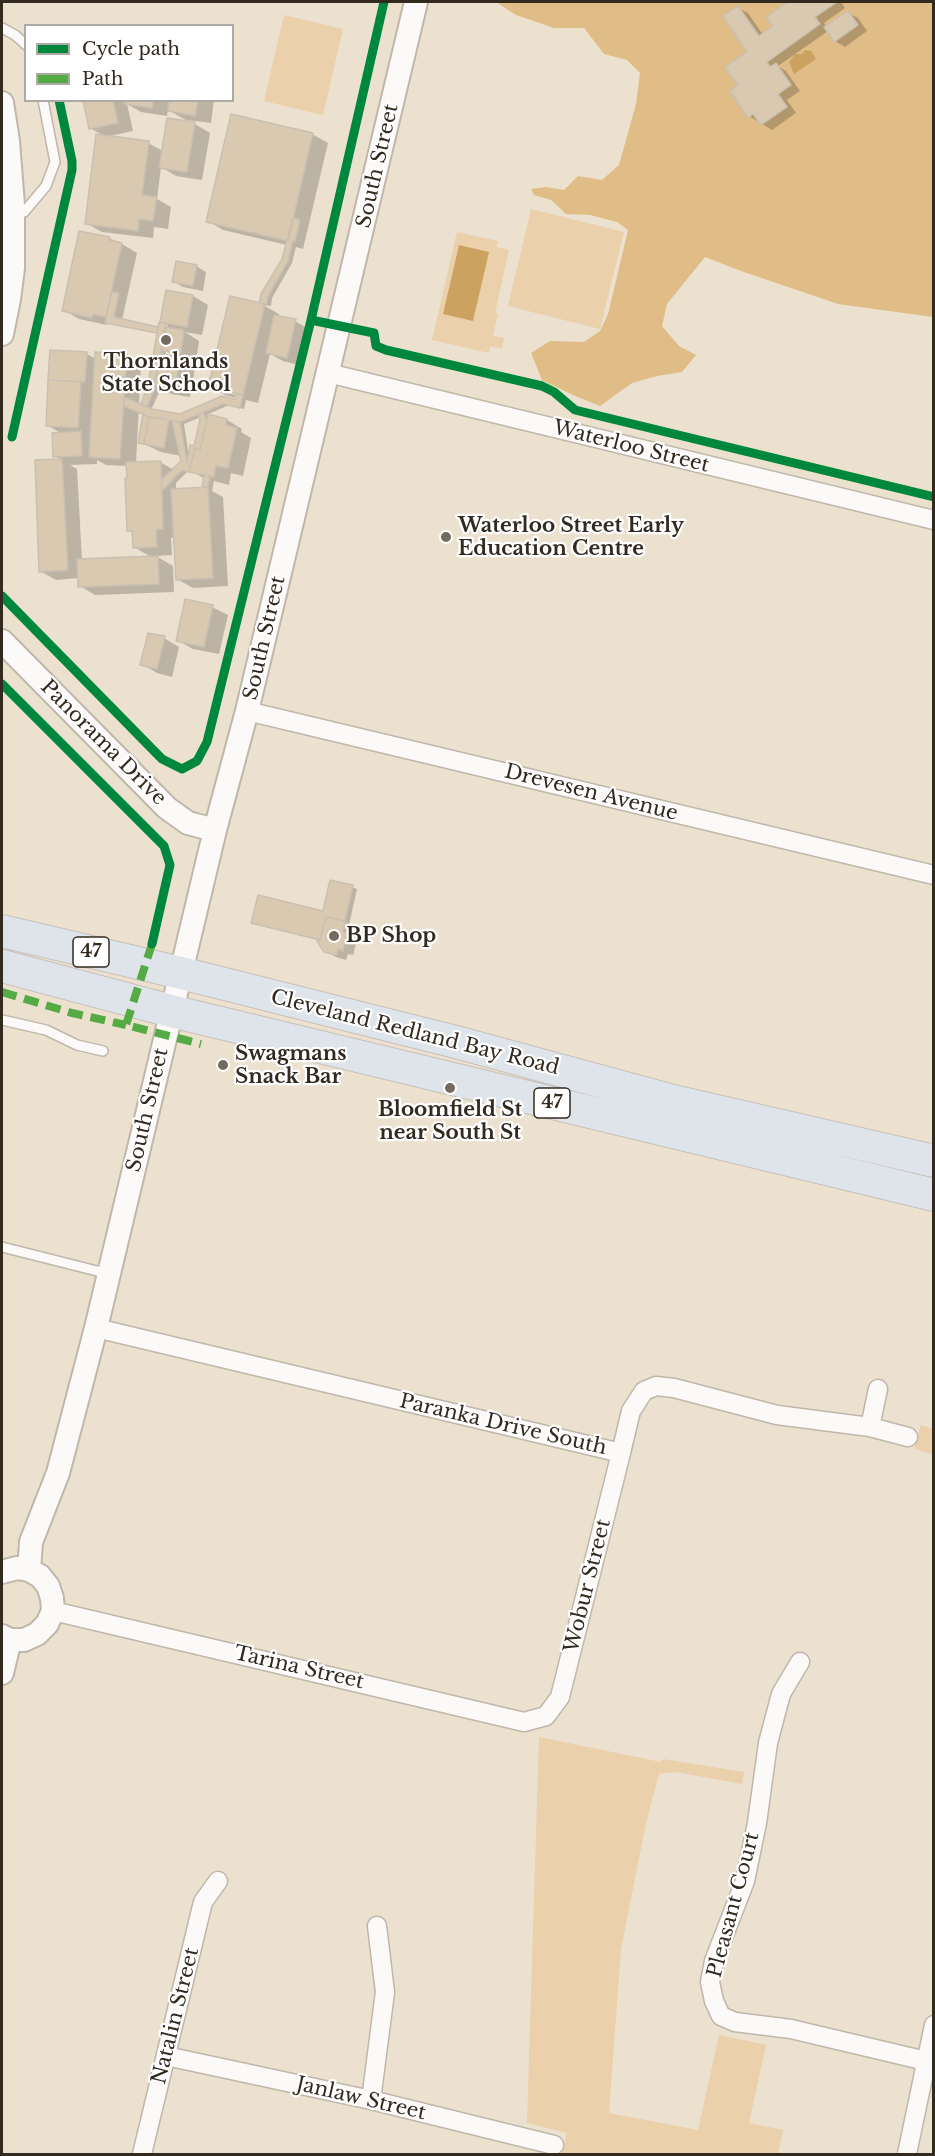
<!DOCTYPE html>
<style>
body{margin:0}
#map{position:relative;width:935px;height:2156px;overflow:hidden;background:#ece0cf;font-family:"Libre Baskerville",serif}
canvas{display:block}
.frame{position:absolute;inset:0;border:3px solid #332a1f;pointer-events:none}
.legend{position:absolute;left:24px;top:24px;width:210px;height:78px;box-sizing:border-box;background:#fff;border:2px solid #adaaa5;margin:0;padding:8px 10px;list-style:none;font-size:18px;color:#332a1f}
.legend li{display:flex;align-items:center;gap:12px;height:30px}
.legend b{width:30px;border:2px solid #adaaa5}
</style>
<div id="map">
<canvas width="935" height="2156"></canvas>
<div class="frame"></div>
<ul class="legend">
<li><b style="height:8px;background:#00873e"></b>Cycle path</li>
<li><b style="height:8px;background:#54ab43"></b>Path</li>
</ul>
</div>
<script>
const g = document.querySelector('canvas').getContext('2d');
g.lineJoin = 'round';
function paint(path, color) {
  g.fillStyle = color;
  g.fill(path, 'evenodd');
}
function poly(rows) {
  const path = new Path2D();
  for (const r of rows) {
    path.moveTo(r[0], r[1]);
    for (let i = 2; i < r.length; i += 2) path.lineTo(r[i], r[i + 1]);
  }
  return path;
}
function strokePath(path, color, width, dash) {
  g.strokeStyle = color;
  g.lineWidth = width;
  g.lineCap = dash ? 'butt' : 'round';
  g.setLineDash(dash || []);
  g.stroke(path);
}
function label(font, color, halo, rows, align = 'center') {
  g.font = font + ' "Libre Baskerville",serif';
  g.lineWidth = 4.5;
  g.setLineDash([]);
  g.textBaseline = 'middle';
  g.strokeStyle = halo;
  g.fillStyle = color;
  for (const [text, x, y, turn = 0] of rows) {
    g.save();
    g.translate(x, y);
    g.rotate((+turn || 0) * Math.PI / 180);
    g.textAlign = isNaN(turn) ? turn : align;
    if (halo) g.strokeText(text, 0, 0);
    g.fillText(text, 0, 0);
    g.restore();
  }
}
paint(poly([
 [284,15,343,29,323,115,264,101],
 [531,209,624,232,600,329,508,306],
 [457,232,498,241,497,247,509,250,495,313,498,314,493,336,504,338,502,349,490,346,489,353,432,340],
 [921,1425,933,1429,933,1454,914,1449],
 [539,1737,661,1762,663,1759,744,1772,742,1784,676,1772,659,1774,646,1823,621,1949,609,2113,698,2130,719,2035,766,2045,749,2123,783,2130,778,2154,562,2154,567,2133,527,2123]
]), '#ead0ab');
paint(poly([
 [498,2,933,2,933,317,838,304,741,271,705,257,667,304,662,326,679,346,696,355,682,372,657,376,632,383,600,406,573,395,542,380,531,353,550,341,584,342,600,331,608,314,628,230,617,222,590,215,566,214,551,200,534,195,531,189,546,187,564,190,578,176,602,180,619,165,636,104,640,73,627,60,604,54,584,28,554,28,516,15,499,4]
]), '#e0bd87');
paint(poly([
 [805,50,811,51,816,59,794,74,789,62,795,54,802,54],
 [459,245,489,252,473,321,443,314]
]), '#cba260');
paint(poly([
 [791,2,841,2,845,8,824,23,827,27,848,13,858,18,867,31,845,47,835,41,828,31,778,66,786,71,800,91,787,100,796,113,772,130,749,116,740,85,749,52,738,8,748,13,763,35,775,26,769,17],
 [84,100,214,100,211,123,188,120,210,133,202,180,176,176,161,167,157,199,171,207,168,229,154,227,153,238,102,232,86,223,148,143,163,151,191,123,168,110,167,116,141,112,127,104,133,131,106,137,90,128],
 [312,134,328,143,303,249,296,247,292,263,272,298,271,306,263,305,279,314,279,317,295,321,310,330,303,366,283,361,270,354,258,403,246,400,244,409,229,405,206,415,227,420,242,429,241,432,251,438,243,476,231,473,229,485,214,481,212,491,223,497,228,586,193,588,177,579,175,537,171,538,172,555,156,556,173,566,174,592,95,595,80,586,79,578,56,580,40,571,62,460,55,456,62,434,47,425,52,351,87,354,96,359,126,356,141,365,136,463,160,462,174,470,182,462,181,456,161,452,140,442,145,414,139,412,150,385,158,334,108,323,107,325,79,319,64,310,109,238,122,244,137,253,122,320,159,328,166,335,168,325,162,322,193,296,208,305,202,335,185,332,199,341,196,361,179,358,195,368,190,397,171,394,161,388,151,410,180,416,222,398,236,401,236,398,225,395,210,386,260,305,283,260,287,245,223,230,208,221],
 [166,351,178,358,165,356],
 [224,389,243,394,243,397,224,392],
 [201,417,195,448,189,457,184,424],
 [97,460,106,465,128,466,128,530,134,534,134,547,151,557,82,560,77,469,70,465,97,464],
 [187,472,195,473,205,479,203,486,207,488,176,490,176,483],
 [196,266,206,272,203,291,183,287,173,281],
 [212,607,228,615,219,654,193,649,177,640],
 [164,638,179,647,172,677,157,673,142,664],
 [332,881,357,889,349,925,354,928,352,937,357,940,353,955,348,954,346,960,336,957,325,951,318,940,253,922,324,913]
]), '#0003');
const building = poly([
 [788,2,837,2,815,17,820,24,767,62,770,67,776,63,791,85,778,94,787,107,761,125,753,114,748,118,730,91,738,85,725,67,747,52,723,16,738,6,759,36,773,26,766,17,788,2],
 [848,11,858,25,834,42,824,27,848,11],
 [83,100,113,100,118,123,89,129,83,100],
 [124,100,153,100,152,108,124,104,124,100],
 [169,100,198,100,195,116,168,111,169,100],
 [231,114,313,133,288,241,206,222,231,114],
 [167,118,195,122,187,172,159,168,167,118],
 [96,134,149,141,142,195,157,197,153,221,139,219,138,231,85,224,96,134],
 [293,218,300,220,295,242,293,241,288,261,268,296,266,305,259,303,261,294,282,259,293,218],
 [79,231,110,237,109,240,122,243,106,317,93,314,92,318,62,311,79,231],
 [176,261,197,265,193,286,172,282,176,261],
 [166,290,193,295,187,327,160,322,166,290],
 [112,292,119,293,114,317,158,327,157,333,105,323,112,292],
 [230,296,265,304,243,395,208,387,230,296],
 [274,315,296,319,287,358,266,353,274,315],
 [159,322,167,324,154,386,156,386,147,407,141,404,148,385,159,322],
 [165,327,184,330,181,353,161,350,165,327],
 [50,350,87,352,85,382,48,380,50,350],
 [95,352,127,354,120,459,89,457,95,352],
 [160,354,180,357,175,389,154,386,160,354],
 [48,380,81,382,78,428,46,426,48,380],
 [236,394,243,395,240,408,223,404,180,422,149,417,124,406,124,397,152,409,180,414,222,396,234,399,236,394],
 [203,412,207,420,200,450,195,448,189,472,182,470,162,491,161,480,181,461,172,421,180,422,187,463,190,445,194,446,200,420,198,414,203,412],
 [143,414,149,417,144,444,138,443,143,414],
 [208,414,227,419,226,425,237,428,228,468,216,466,214,477,189,472,195,448,200,450,208,414],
 [149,417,169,420,164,448,144,444,149,417],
 [81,431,82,456,53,457,52,433,81,431],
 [62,459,68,570,39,572,35,460,62,459],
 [161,461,163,529,156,530,157,547,133,548,132,531,127,531,125,478,127,478,126,462,161,461],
 [204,475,210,476,208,487,202,487,204,475],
 [208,487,213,578,176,580,171,489,208,487],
 [158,556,159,584,78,587,77,559,158,556],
 [185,599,213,605,204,647,176,641,185,599],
 [148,633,165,636,157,669,140,665,148,633],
 [330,880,353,885,345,921,326,917,320,940,251,923,258,895,323,911,330,880],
 [326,917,345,921,343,932,347,933,343,951,338,949,337,955,324,952,317,941,317,939,320,940,326,917]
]);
paint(building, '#dac9b1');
strokePath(building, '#c9c0b2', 1.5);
const service = poly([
 [2,28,15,35,26,45],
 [15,216,24,212,46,186,55,162,43,100],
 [2,1020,46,1030,77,1045,103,1051],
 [2,1247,109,1274]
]);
const minor = poly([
 [328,373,934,520],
 [247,711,934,875],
 [96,1328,621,1453,631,1411,644,1391,656,1386,674,1388,777,1415,870,1427,908,1437],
 [870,1427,878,1389],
 [53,1611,524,1722,546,1716,560,1697,621,1453],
 [800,1662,781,1694,768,1743,757,1823,745,1881,714,1961,710,1982,714,2001,721,2016,735,2022,791,2029,926,2061],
 [166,2056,371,2100,554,2145],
 [371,2100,385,1992,377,1926],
 [142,2154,203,1902,218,1881],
 [907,2154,934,2025]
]);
const tertiary = poly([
 [2,103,8,141,13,205,13,268,9,299,2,334],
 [2,641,167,808,188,823,215,830],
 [29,1570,31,1542,58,1473,96,1328,215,830,247,711,416,2],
 [2,1572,17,1568,29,1570,40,1576,48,1586,52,1598,53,1611,47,1624,37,1634,24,1640,10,1640,2,1636],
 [2,1673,10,1640]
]);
const trunk = poly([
 [2,931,181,973,456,1042,669,1100,934,1161],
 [2,966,171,1011,934,1195]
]);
strokePath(service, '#c0b7aa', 12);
strokePath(minor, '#c0b7aa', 21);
strokePath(tertiary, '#c0b7aa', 26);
strokePath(trunk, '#c7c1b9', 34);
strokePath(service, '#fcfaf8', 9);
strokePath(minor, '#fcfaf8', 18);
strokePath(tertiary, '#fcfaf8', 22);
strokePath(trunk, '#dee4ea', 32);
strokePath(poly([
 [152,944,126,1025,201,1044],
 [2,992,72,1013,126,1025]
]), '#54ab43', 8, [15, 8]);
strokePath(poly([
 [311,320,384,2],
 [12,437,72,170,72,161,59,100],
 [2,596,162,759,182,769,197,761,207,742,311,320,374,333,376,346,386,350,542,386,554,392,575,410,934,497],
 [2,684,164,846,170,865,152,944]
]), '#00873e', 9);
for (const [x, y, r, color] of [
 [166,340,6,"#746a5d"],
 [446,537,6,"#746a5d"],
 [334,936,6,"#746a5d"],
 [223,1065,6,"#746a5d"],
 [450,1088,6,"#746a5d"]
]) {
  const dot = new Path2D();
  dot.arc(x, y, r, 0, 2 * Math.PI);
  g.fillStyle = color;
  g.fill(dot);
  strokePath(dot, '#fff', 2);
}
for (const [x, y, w] of [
 [91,952,36],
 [552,1103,36]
]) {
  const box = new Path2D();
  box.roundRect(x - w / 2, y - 15, w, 30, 4.5);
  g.fillStyle = '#fff';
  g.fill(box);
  strokePath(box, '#332a1f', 1.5);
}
label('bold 18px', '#332a1f', null, [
 ["47",91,952],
 ["47",552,1103]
]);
label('20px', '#332a1f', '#fff', [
 ["South Street",378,166,-77],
 ["Waterloo Street",631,447,14],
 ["South Street",265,638,-77],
 ["Panorama Drive",103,743,45],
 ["Drevesen Avenue",591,793,14],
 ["Cleveland Redland Bay Road",415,1033,14],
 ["South Street",148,1110,-77],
 ["Paranka Drive South",503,1425,13],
 ["Wobur Street",588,1586,-76],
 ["Tarina Street",299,1668,13],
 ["Pleasant Court",734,1905,-75],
 ["Natalin Street",176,2016,-76],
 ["Janlaw Street",361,2099,13]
]);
label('bold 20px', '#332a1f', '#fff', [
 ["Thornlands",166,362,"center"],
 ["State School",166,385,"center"],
 ["Waterloo Street Early",458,526],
 ["Education Centre",458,549],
 ["BP Shop",346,936],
 ["Swagmans",235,1054],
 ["Snack Bar",235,1077],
 ["Bloomfield St",450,1110,"center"],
 ["near South St",450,1133,"center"]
], 'left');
</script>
